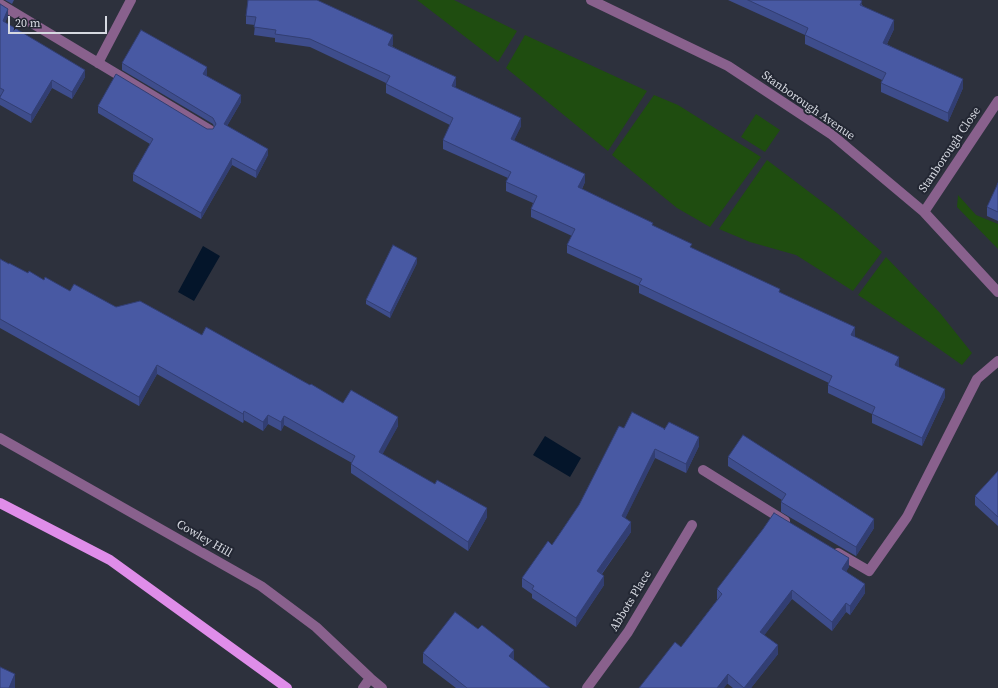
<!DOCTYPE html>
<style>
body{margin:0}
#map{position:relative;width:998px;height:688px;overflow:hidden;background:#2d313d;font-family:"Source Serif 4",serif}
canvas{display:block}
.scale{position:absolute;left:8px;top:16px;width:99px;height:18px;box-sizing:border-box;border:2px solid #d6d9e1;border-top:0;padding-left:5px;font-size:12px;line-height:14px;white-space:nowrap;color:#d6d9e1;-webkit-text-stroke:3px #232733;paint-order:stroke}
</style>
<div id="map">
<canvas width="998" height="688"></canvas>
<div class="scale">20 m</div>
</div>
<script>
const g = document.querySelector('canvas').getContext('2d');
g.lineJoin = 'round';
function paint(path, color) {
  g.fillStyle = color;
  g.fill(path, 'evenodd');
}
function poly(rows) {
  const path = new Path2D();
  for (const r of rows) {
    path.moveTo(r[0], r[1]);
    for (let i = 2; i < r.length; i += 2) path.lineTo(r[i], r[i + 1]);
  }
  return path;
}
function strokePath(path, color, width, dash) {
  g.strokeStyle = color;
  g.lineWidth = width;
  g.lineCap = dash ? 'butt' : 'round';
  g.setLineDash(dash || []);
  g.stroke(path);
}
function label(font, color, halo, rows, align = 'center') {
  g.font = font + ' "Source Serif 4",serif';
  g.lineWidth = 4;
  g.setLineDash([]);
  g.textBaseline = 'middle';
  g.strokeStyle = halo;
  g.fillStyle = color;
  for (const [text, x, y, turn = 0] of rows) {
    g.save();
    g.translate(x, y);
    g.rotate((+turn || 0) * Math.PI / 180);
    g.textAlign = isNaN(turn) ? turn : align;
    if (halo) g.strokeText(text, 0, 0);
    g.fillText(text, 0, 0);
    g.restore();
  }
}
paint(poly([
 [417,0,454,0,517,31,498,62],
 [525,35,647,91,608,151,506,68],
 [654,95,678,105,761,157,710,227,677,208,612,155],
 [756,114,780,130,765,152,741,137],
 [767,160,837,213,882,252,853,291,796,255,750,242,719,229],
 [958,195,976,215,998,224,998,249,957,207],
 [886,257,940,313,972,353,962,365,935,346,858,295]
]), '#1f4d10');
paint(poly([
 [203,246,220,256,194,301,178,292],
 [545,436,581,458,570,477,533,455]
]), '#04152a');
strokePath(poly([
 [591,0,728,66,831,134,924,212,998,292],
 [0,4,210,130],
 [98,63,131,0],
 [924,212,998,101],
 [0,438,261,586,316,627,370,678,363,688],
 [703,470,785,521],
 [838,553,869,571,907,517,977,379,998,361],
 [370,678,382,688],
 [587,688,628,632,692,525]
]), '#89618d', 10);
strokePath(poly([
 [0,503,110,560,287,688]
]), '#df8de9', 10);
paint(poly([
 [5,0,14,0,12,4],
 [248,0,393,44,392,46,456,85,455,87,521,126,514,140,585,182,582,189,653,226,692,248,780,292,855,336,855,337,899,366,898,367,945,397,922,446,872,423,872,414,828,393,828,385,829,383,639,293,639,286,567,253,567,245,572,236,531,217,531,209,533,203,506,191,506,182,508,178,443,149,443,140,450,125,386,93,386,83,310,47,275,42,275,38,254,35,255,25,246,24,246,16],
 [728,0,860,0,862,5,894,29,887,44,963,88,948,122,881,92,881,83,882,80,805,44,805,35],
 [0,4,8,16,5,22,85,77,72,99,52,88,31,123,0,105,0,97,1,96,0,95],
 [122,63,207,74,206,75,241,102,227,126,268,155,256,178,232,165,201,219,133,181,133,174,150,144,98,113,98,106,207,129,213,129,214,127,213,124,122,70],
 [998,183,998,221,987,216,987,207],
 [0,259,28,273,70,291,116,307,202,335,310,385,343,403,398,426,382,454,487,517,468,551,351,473,351,464,352,463,284,425,281,431,268,424,263,431,244,420,243,423,157,374,139,406,0,328],
 [417,263,390,318,366,304,366,300],
 [624,428,699,446,686,473,655,458,625,518,631,532,602,574,604,585,576,627,532,598,532,594,522,587,522,578,552,545,579,505],
 [728,457,874,528,856,556,781,512,781,502,782,500,728,466],
 [998,471,998,526,975,505,975,496],
 [849,567,846,571,865,593,850,615,846,612,832,631,792,599,764,635,778,654,751,688,733,688,681,647,718,599,717,599,717,589],
 [423,653,514,659,514,660,550,688,456,688,423,663]
]), '#3e4d8c');
paint(poly([
 [8,9,8,16,3,28,3,21],
 [894,20,894,29,883,52,883,43],
 [393,35,393,44,388,53,388,45],
 [207,67,207,74,203,80,203,74],
 [85,70,85,77,72,99,72,92],
 [456,77,456,85,452,94,452,86],
 [963,79,963,88,948,122,948,113],
 [52,80,52,88,31,123,31,115],
 [241,95,241,102,224,131,224,124],
 [521,118,521,126,511,147,511,139],
 [268,149,268,155,256,178,256,171],
 [232,158,232,165,201,219,201,213],
 [585,174,585,182,578,196,578,187],
 [417,258,417,263,390,318,390,313],
 [855,327,855,336,851,344,851,335],
 [899,357,899,366,895,374,895,365],
 [157,365,157,374,139,406,139,397],
 [945,389,945,397,922,446,922,438],
 [244,411,244,420,243,423,243,414],
 [268,415,268,424,263,431,263,422],
 [284,416,284,425,281,431,281,422],
 [398,417,398,426,379,461,379,452],
 [699,437,699,446,686,473,686,464],
 [655,449,655,458,622,525,622,516],
 [487,508,487,517,468,551,468,542],
 [874,519,874,528,856,556,856,547],
 [631,522,631,532,597,580,597,571],
 [849,558,849,567,842,578,842,569],
 [604,576,604,585,576,627,576,618],
 [865,584,865,593,850,615,850,606],
 [792,590,792,599,760,641,760,632],
 [846,603,846,612,832,631,832,622],
 [778,645,778,654,751,688,744,688],
 [514,650,514,659,509,665,509,656],
 [15,674,15,688,9,688],
 [728,674,728,683,724,688,717,688]
]), '#323e72');
const building = poly([
 [248,0,317,0,393,35,388,45,456,77,452,86,521,118,511,139,585,174,578,187,653,223,652,225,692,244,690,247,780,289,779,292,855,327,851,335,899,357,895,365,945,389,922,438,872,414,875,407,828,385,832,376,639,284,642,279,567,245,575,229,531,209,537,196,506,182,511,172,443,140,453,118,386,84,390,76,310,39,275,34,276,30,254,27,256,17,246,16,248,0],
 [748,0,860,0,862,1,860,5,894,20,883,43,963,79,948,113,881,83,886,73,805,35,808,28,748,0],
 [0,4,8,9,3,21,85,70,72,92,52,80,31,115,0,98,0,97,4,90,0,88,0,4],
 [141,30,207,67,203,74,241,95,224,124,268,149,256,171,232,158,201,213,133,174,153,139,98,106,116,74,207,129,213,129,216,124,213,118,122,63,141,30],
 [998,183,998,212,987,207,998,183],
 [393,245,417,258,390,313,366,300,393,245],
 [0,259,9,264,9,263,28,273,29,271,44,280,45,277,70,291,74,284,116,307,140,301,202,335,206,327,310,385,311,384,343,403,351,390,398,417,379,452,435,484,437,480,487,508,468,542,351,464,355,456,284,416,281,422,268,415,263,422,244,411,243,414,157,365,139,397,0,319,0,259],
 [632,412,665,429,664,430,669,422,699,437,686,464,655,449,622,516,631,522,597,571,604,576,576,618,532,589,534,586,522,578,548,541,552,545,579,505,619,426,624,428,632,412],
 [743,435,874,519,856,547,781,502,786,494,728,457,743,435],
 [998,471,998,517,975,496,998,471],
 [774,513,849,558,842,569,865,584,850,606,846,603,832,622,792,590,760,632,778,645,744,688,728,674,717,688,639,688,675,642,681,647,722,594,717,589,763,529,774,513],
 [455,612,478,629,482,625,514,650,509,656,550,688,467,688,423,653,455,612],
 [0,667,15,674,9,688,0,688,0,667]
]);
paint(building, '#4859a3');
strokePath(building, '#323e72', 1);
label('12px', '#d6d9e1', '#232733', [
 ["Stanborough Avenue",808,106,35],
 ["Stanborough Close",950,150,-56],
 ["Cowley Hill",204,539,30],
 ["Abbots Place",631,601,-59]
]);
</script>
